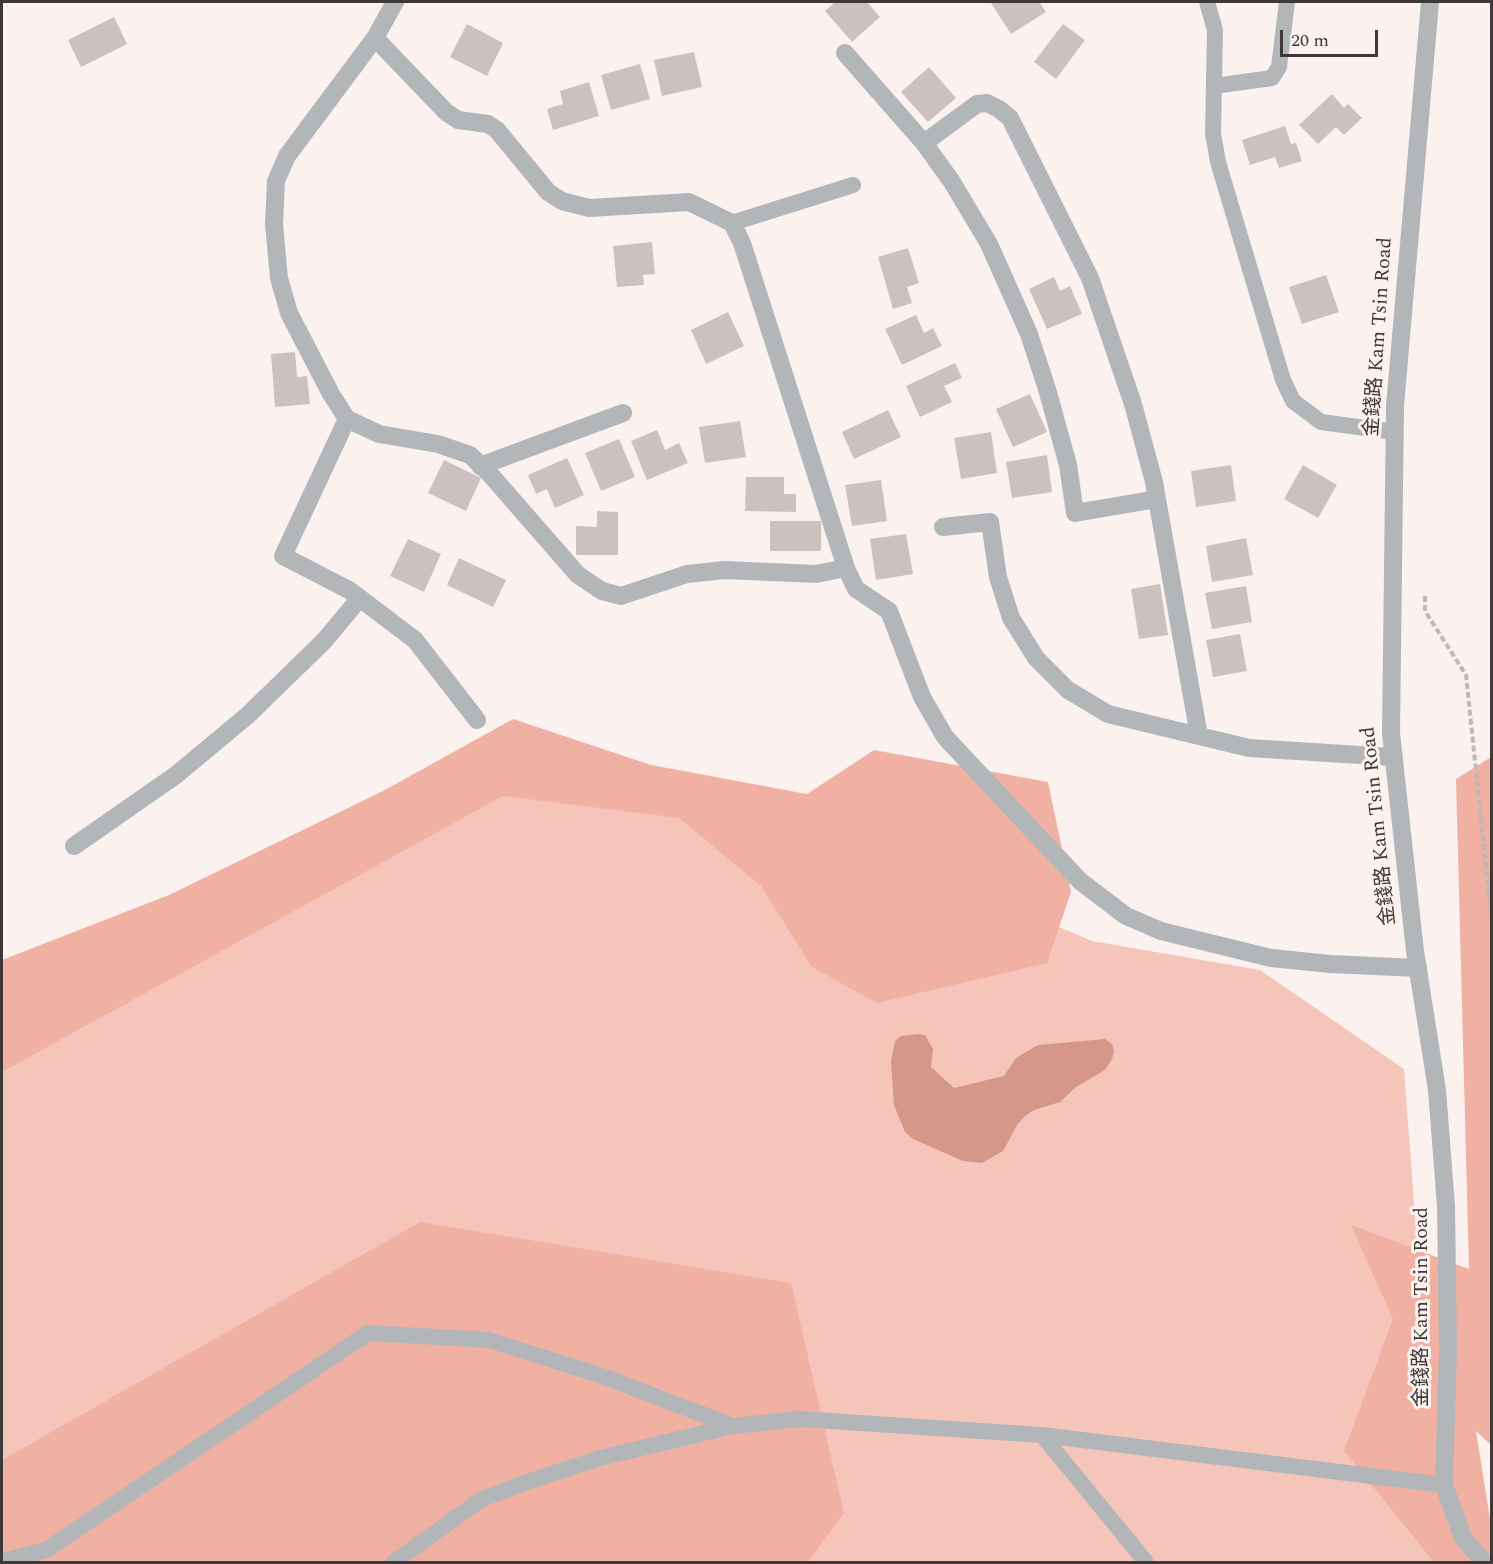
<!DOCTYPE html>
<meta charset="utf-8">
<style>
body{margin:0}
#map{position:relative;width:1493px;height:1564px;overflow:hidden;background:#fbf2ef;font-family:Spectral,serif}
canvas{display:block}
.frame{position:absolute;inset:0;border:3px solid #3d3938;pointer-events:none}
.scale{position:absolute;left:1280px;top:30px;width:98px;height:27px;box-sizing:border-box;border:3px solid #3d3938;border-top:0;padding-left:8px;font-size:18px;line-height:21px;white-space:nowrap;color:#3d3938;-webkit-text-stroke:4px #fbf2ef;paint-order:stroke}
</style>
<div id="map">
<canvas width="1493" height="1564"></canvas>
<div class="frame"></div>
<div class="scale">20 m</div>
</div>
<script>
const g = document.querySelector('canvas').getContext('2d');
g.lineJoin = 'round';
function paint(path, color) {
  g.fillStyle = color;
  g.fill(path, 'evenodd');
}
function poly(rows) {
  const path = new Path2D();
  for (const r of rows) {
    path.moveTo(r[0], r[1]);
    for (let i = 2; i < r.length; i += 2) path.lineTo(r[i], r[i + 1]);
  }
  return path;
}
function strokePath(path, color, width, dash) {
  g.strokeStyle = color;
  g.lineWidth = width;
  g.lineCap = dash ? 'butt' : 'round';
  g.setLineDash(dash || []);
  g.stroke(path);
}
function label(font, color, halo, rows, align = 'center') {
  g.font = font + ' Spectral,"Noto Sans SC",serif';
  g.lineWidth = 6;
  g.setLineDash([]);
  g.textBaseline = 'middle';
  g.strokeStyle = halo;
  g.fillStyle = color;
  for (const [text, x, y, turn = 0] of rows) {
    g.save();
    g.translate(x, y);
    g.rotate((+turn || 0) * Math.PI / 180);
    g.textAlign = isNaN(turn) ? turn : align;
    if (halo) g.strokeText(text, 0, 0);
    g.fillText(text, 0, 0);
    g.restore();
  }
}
paint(poly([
 [503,769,799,817,1092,941,1260,970,1404,1069,1441,1562,2,1562,2,1013]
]), '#f5c5ba');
paint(poly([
 [513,719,651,765,807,794,874,750,1048,782,1071,892,1047,963,877,1003,812,967,761,886,679,818,503,796,2,1072,2,960,169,895,383,791],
 [1491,757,1491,1445,1476,1431,1491,1525,1491,1562,1434,1562,1344,1451,1393,1319,1351,1225,1469,1269,1456,779],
 [420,1222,791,1283,844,1513,808,1562,2,1562,2,1460]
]), '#f0b0a2');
paint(poly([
 [918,1034,925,1035,933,1049,931,1067,954,1088,1004,1076,1016,1058,1038,1045,1105,1039,1112,1044,1114,1051,1112,1059,1105,1070,1076,1087,1060,1102,1034,1110,1025,1116,1017,1125,1003,1151,982,1163,963,1161,913,1139,905,1132,894,1105,891,1061,895,1041,901,1036]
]), '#d49788');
paint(poly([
 [835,2,867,2,880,17,852,42,825,11],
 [993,2,1039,2,1046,12,1011,34,991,3],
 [114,17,127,44,81,67,68,40],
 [467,24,503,43,487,76,450,57],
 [1063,24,1085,40,1056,79,1034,62],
 [694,52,702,87,662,96,654,60],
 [640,64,650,99,611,110,601,75],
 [929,67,956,98,928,122,901,92],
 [589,82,599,116,553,130,547,109,563,104,560,91],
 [1332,94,1344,108,1348,104,1362,118,1344,135,1336,127,1318,144,1299,125],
 [1285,126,1291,144,1296,143,1302,161,1279,168,1275,157,1250,165,1242,140],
 [652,242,655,274,643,275,644,285,617,287,613,246],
 [908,248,919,283,907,287,912,303,893,309,878,257],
 [1326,275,1339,312,1302,324,1289,287],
 [1054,277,1060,291,1070,286,1082,314,1047,329,1029,289],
 [728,312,744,346,706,364,691,330],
 [916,315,924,333,933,328,942,346,902,365,885,329],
 [295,352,297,377,307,376,310,404,275,407,271,354],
 [955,363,962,378,944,386,952,402,920,417,906,386],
 [1030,394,1047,432,1013,447,996,409],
 [888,410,901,437,854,459,842,432],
 [740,421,746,457,705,463,699,427],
 [657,430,665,450,679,443,688,463,647,480,631,441],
 [991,432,997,473,961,479,954,438],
 [619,439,635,477,601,491,585,453],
 [1047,455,1052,492,1012,498,1006,462],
 [567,458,584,495,555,508,547,489,536,494,528,475],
 [444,460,481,478,466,511,428,493],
 [1231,465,1236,501,1196,507,1191,471],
 [1303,465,1337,485,1318,518,1284,499],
 [746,477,784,477,784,494,796,494,796,512,745,511],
 [881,480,887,521,852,526,845,485],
 [597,511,618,512,618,555,576,555,576,526,597,527],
 [770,521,821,521,821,551,770,551],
 [906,534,913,574,876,580,870,539],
 [1246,538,1253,575,1212,582,1206,546],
 [408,539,441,554,424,592,390,576],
 [459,558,506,580,493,607,447,585],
 [1160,584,1168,635,1139,639,1131,589],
 [1246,586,1252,622,1212,629,1205,593],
 [1240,634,1247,671,1213,677,1206,640]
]), '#cbc2c0');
strokePath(poly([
 [1425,596,1425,611,1466,675,1492,924]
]), '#bfb8b6', 4, [6, 3]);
strokePath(poly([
 [1207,2,1215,30,1213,133,1218,162,1283,380,1293,401,1321,422,1395,432],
 [1214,86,1272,78,1279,67,1287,2],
 [732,223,853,185],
 [1042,1435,1146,1562],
 [2,1561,46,1550,368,1333,489,1340,602,1376,733,1426],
 [394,1562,482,1499,530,1481,600,1458,733,1426,799,1419,1042,1435,1444,1485]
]), '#b3b6b8', 16);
strokePath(poly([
 [395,2,375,38,287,156,276,181,274,224,279,278,289,313,331,394,347,419,379,434,438,444,470,455,489,473,578,575,602,591,621,596,687,574,724,570,816,574,846,568],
 [375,38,446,112,458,120,488,124,497,130,548,192,562,201,589,208,689,202,732,223,742,243,846,568,856,589,889,611,922,697,945,737,1080,881,1126,916,1161,931,1271,958,1330,964,1418,968],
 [845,53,924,143,952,182,989,244,1029,334,1047,389,1068,465,1075,513,1157,499],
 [924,143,977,104,987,103,999,109,1010,118,1090,278,1133,404,1154,482,1199,736],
 [347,419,283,556,349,590,415,640,477,720],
 [480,466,623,413],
 [943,527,990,522,998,577,1011,618,1036,658,1068,690,1108,714,1249,748,1392,757],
 [74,846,176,775,248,715,324,641,360,598]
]), '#b3b6b8', 18);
strokePath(poly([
 [1430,2,1395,406,1391,733,1415,951,1437,1090,1446,1206,1448,1350,1444,1485,1463,1538,1484,1562]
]), '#b3b6b8', 18);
label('20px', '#3d3938', '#fbf2ef', [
 ["金錢路 Kam Tsin Road",1380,337,-86],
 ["金錢路 Kam Tsin Road",1380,826,-96],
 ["金錢路 Kam Tsin Road",1423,1307,-90]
]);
</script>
